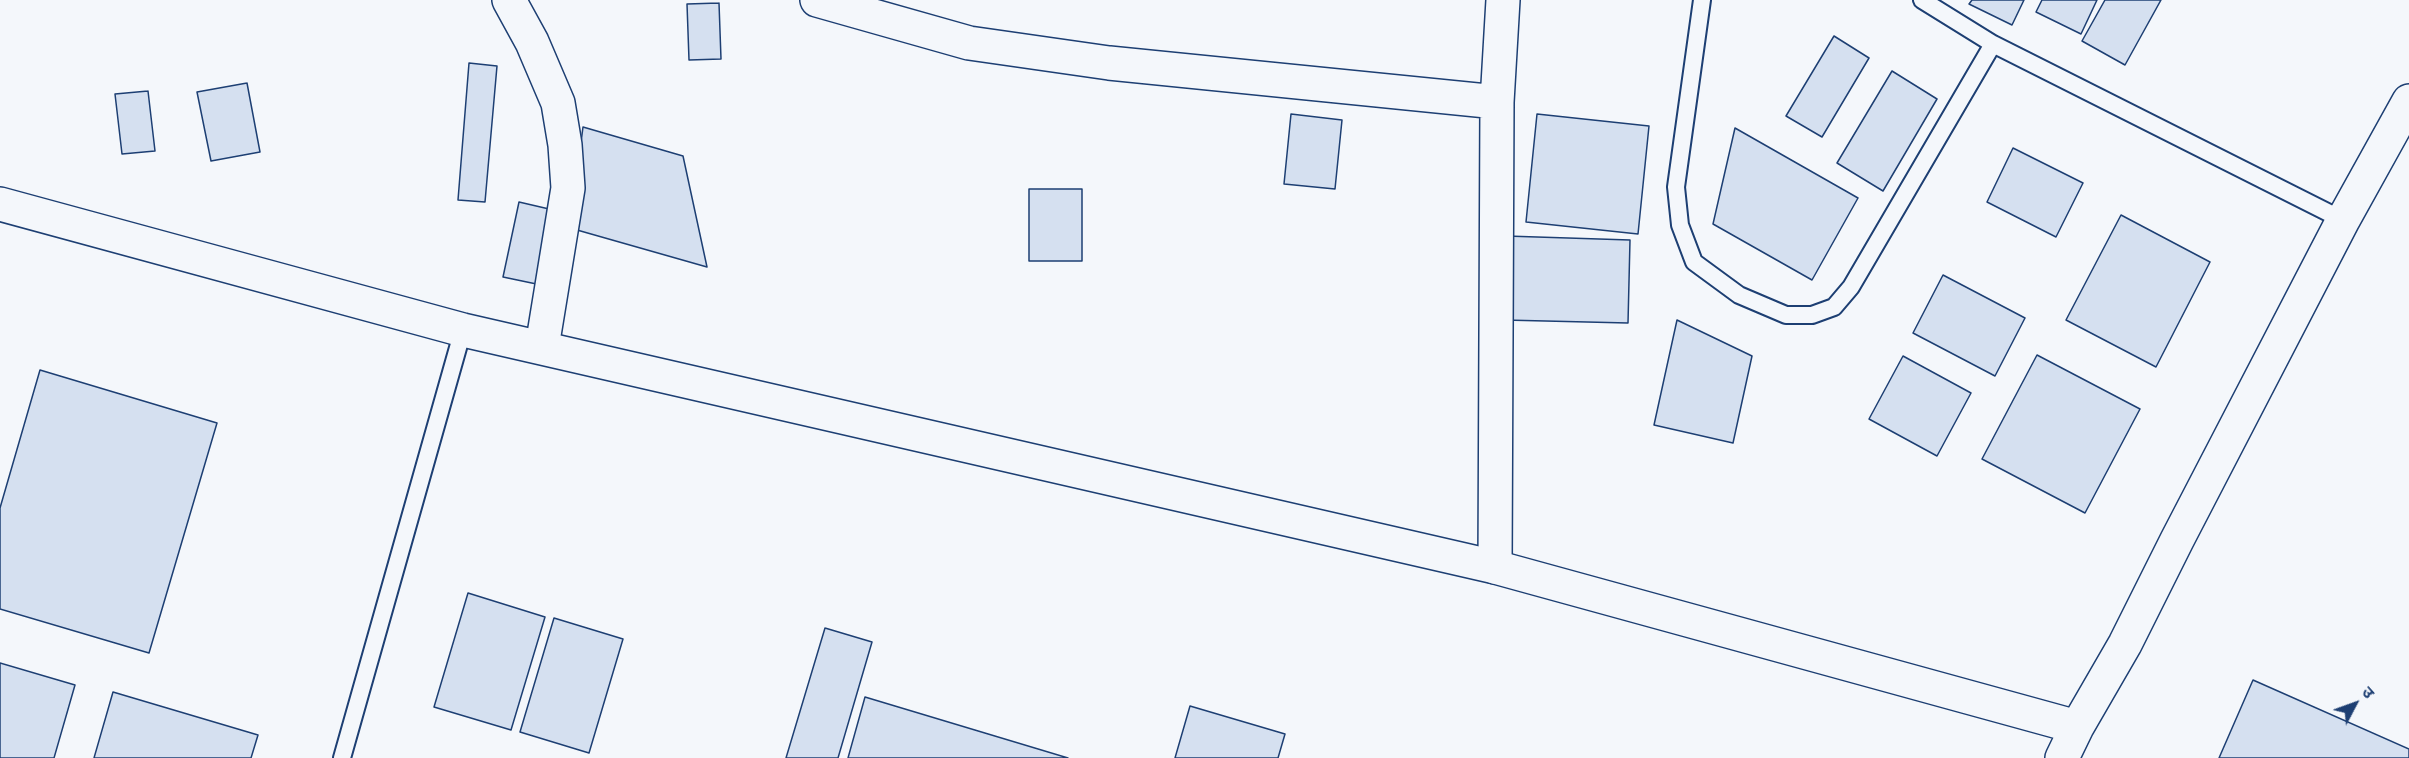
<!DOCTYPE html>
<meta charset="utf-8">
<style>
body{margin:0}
#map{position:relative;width:2409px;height:758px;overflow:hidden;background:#f4f7fb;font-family:Manrope,"Noto Sans Devanagari",sans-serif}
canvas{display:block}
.north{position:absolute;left:2325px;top:674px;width:60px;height:60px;-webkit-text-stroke:4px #f4f7fb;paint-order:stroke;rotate:49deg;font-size:16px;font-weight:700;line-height:24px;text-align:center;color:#1d3f73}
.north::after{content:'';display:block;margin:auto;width:21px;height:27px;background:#1d3f73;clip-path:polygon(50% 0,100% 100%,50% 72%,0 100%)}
</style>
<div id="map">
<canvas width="2409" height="758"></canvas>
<div class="north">उ</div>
</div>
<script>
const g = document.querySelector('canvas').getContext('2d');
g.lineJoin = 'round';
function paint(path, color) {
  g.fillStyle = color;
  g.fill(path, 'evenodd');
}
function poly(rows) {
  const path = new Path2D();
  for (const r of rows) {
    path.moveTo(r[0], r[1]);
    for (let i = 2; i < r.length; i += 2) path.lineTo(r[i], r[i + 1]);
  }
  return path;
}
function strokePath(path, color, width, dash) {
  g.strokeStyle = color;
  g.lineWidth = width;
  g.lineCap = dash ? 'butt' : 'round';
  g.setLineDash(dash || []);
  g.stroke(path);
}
const building = poly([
 [1972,0,2024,0,2012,25,1969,4,1972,0],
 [2042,0,2097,0,2081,34,2036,12,2042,0],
 [2105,0,2161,0,2125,65,2082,41,2105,0],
 [719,3,721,59,689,60,687,4,719,3],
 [1834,36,1869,58,1822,137,1786,116,1834,36],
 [469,63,497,66,485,202,458,200,469,63],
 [1892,71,1937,99,1883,191,1837,163,1892,71],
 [247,83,260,152,211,161,197,92,247,83],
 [148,91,155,151,122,154,115,94,148,91],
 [1291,114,1342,120,1335,189,1284,184,1291,114],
 [1537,114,1649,126,1638,234,1526,222,1537,114],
 [583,127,683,156,707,267,570,228,583,127],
 [1735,128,1858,198,1812,280,1713,224,1735,128],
 [2013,148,2083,183,2056,237,1987,202,2013,148],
 [1029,189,1082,189,1082,261,1029,261,1029,189],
 [519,202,562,212,546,286,503,277,519,202],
 [2121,215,2210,262,2156,367,2066,320,2121,215],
 [1506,236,1630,240,1628,323,1504,320,1506,236],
 [1943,275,2025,318,1995,376,1913,333,1943,275],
 [1677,320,1752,356,1733,443,1654,425,1677,320],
 [2037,355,2140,409,2085,513,1982,459,2037,355],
 [1903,356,1971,393,1937,456,1869,419,1903,356],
 [40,370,217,423,149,653,0,609,0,508,40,370],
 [468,593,545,617,511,730,434,707,468,593],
 [554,618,623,639,589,753,520,732,554,618],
 [825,628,872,642,838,758,786,758,825,628],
 [0,663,75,685,54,758,0,758,0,663],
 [2253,680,2409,749,2409,758,2219,758,2253,680],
 [113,692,258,735,251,758,94,758,113,692],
 [865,697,1068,758,848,758,865,697],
 [1190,706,1285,734,1278,758,1175,758,1190,706]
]);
paint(building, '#d5e0f0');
strokePath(building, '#1d3f73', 1.5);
const service = poly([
 [1702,0,1676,187,1680,225,1694,262,1739,295,1786,315,1812,315,1834,307,1851,287,1993,44],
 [1922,0,1993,44,2343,220],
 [342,758,463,330]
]);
const minor = poly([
 [509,0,532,42,558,103,565,145,568,188,542,347],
 [817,0,969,43,1109,63,1497,102],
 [1495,567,1497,102,1503,0]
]);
const tertiary = poly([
 [0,204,463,330,1495,567,2077,727],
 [2062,758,2077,727,2125,644,2177,540,2343,220,2409,101]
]);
strokePath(service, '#1d3f73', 20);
strokePath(minor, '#1d3f73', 36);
strokePath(tertiary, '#1d3f73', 36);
strokePath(service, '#f4f7fb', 16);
strokePath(minor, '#f4f7fb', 33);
strokePath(tertiary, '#f4f7fb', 33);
</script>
